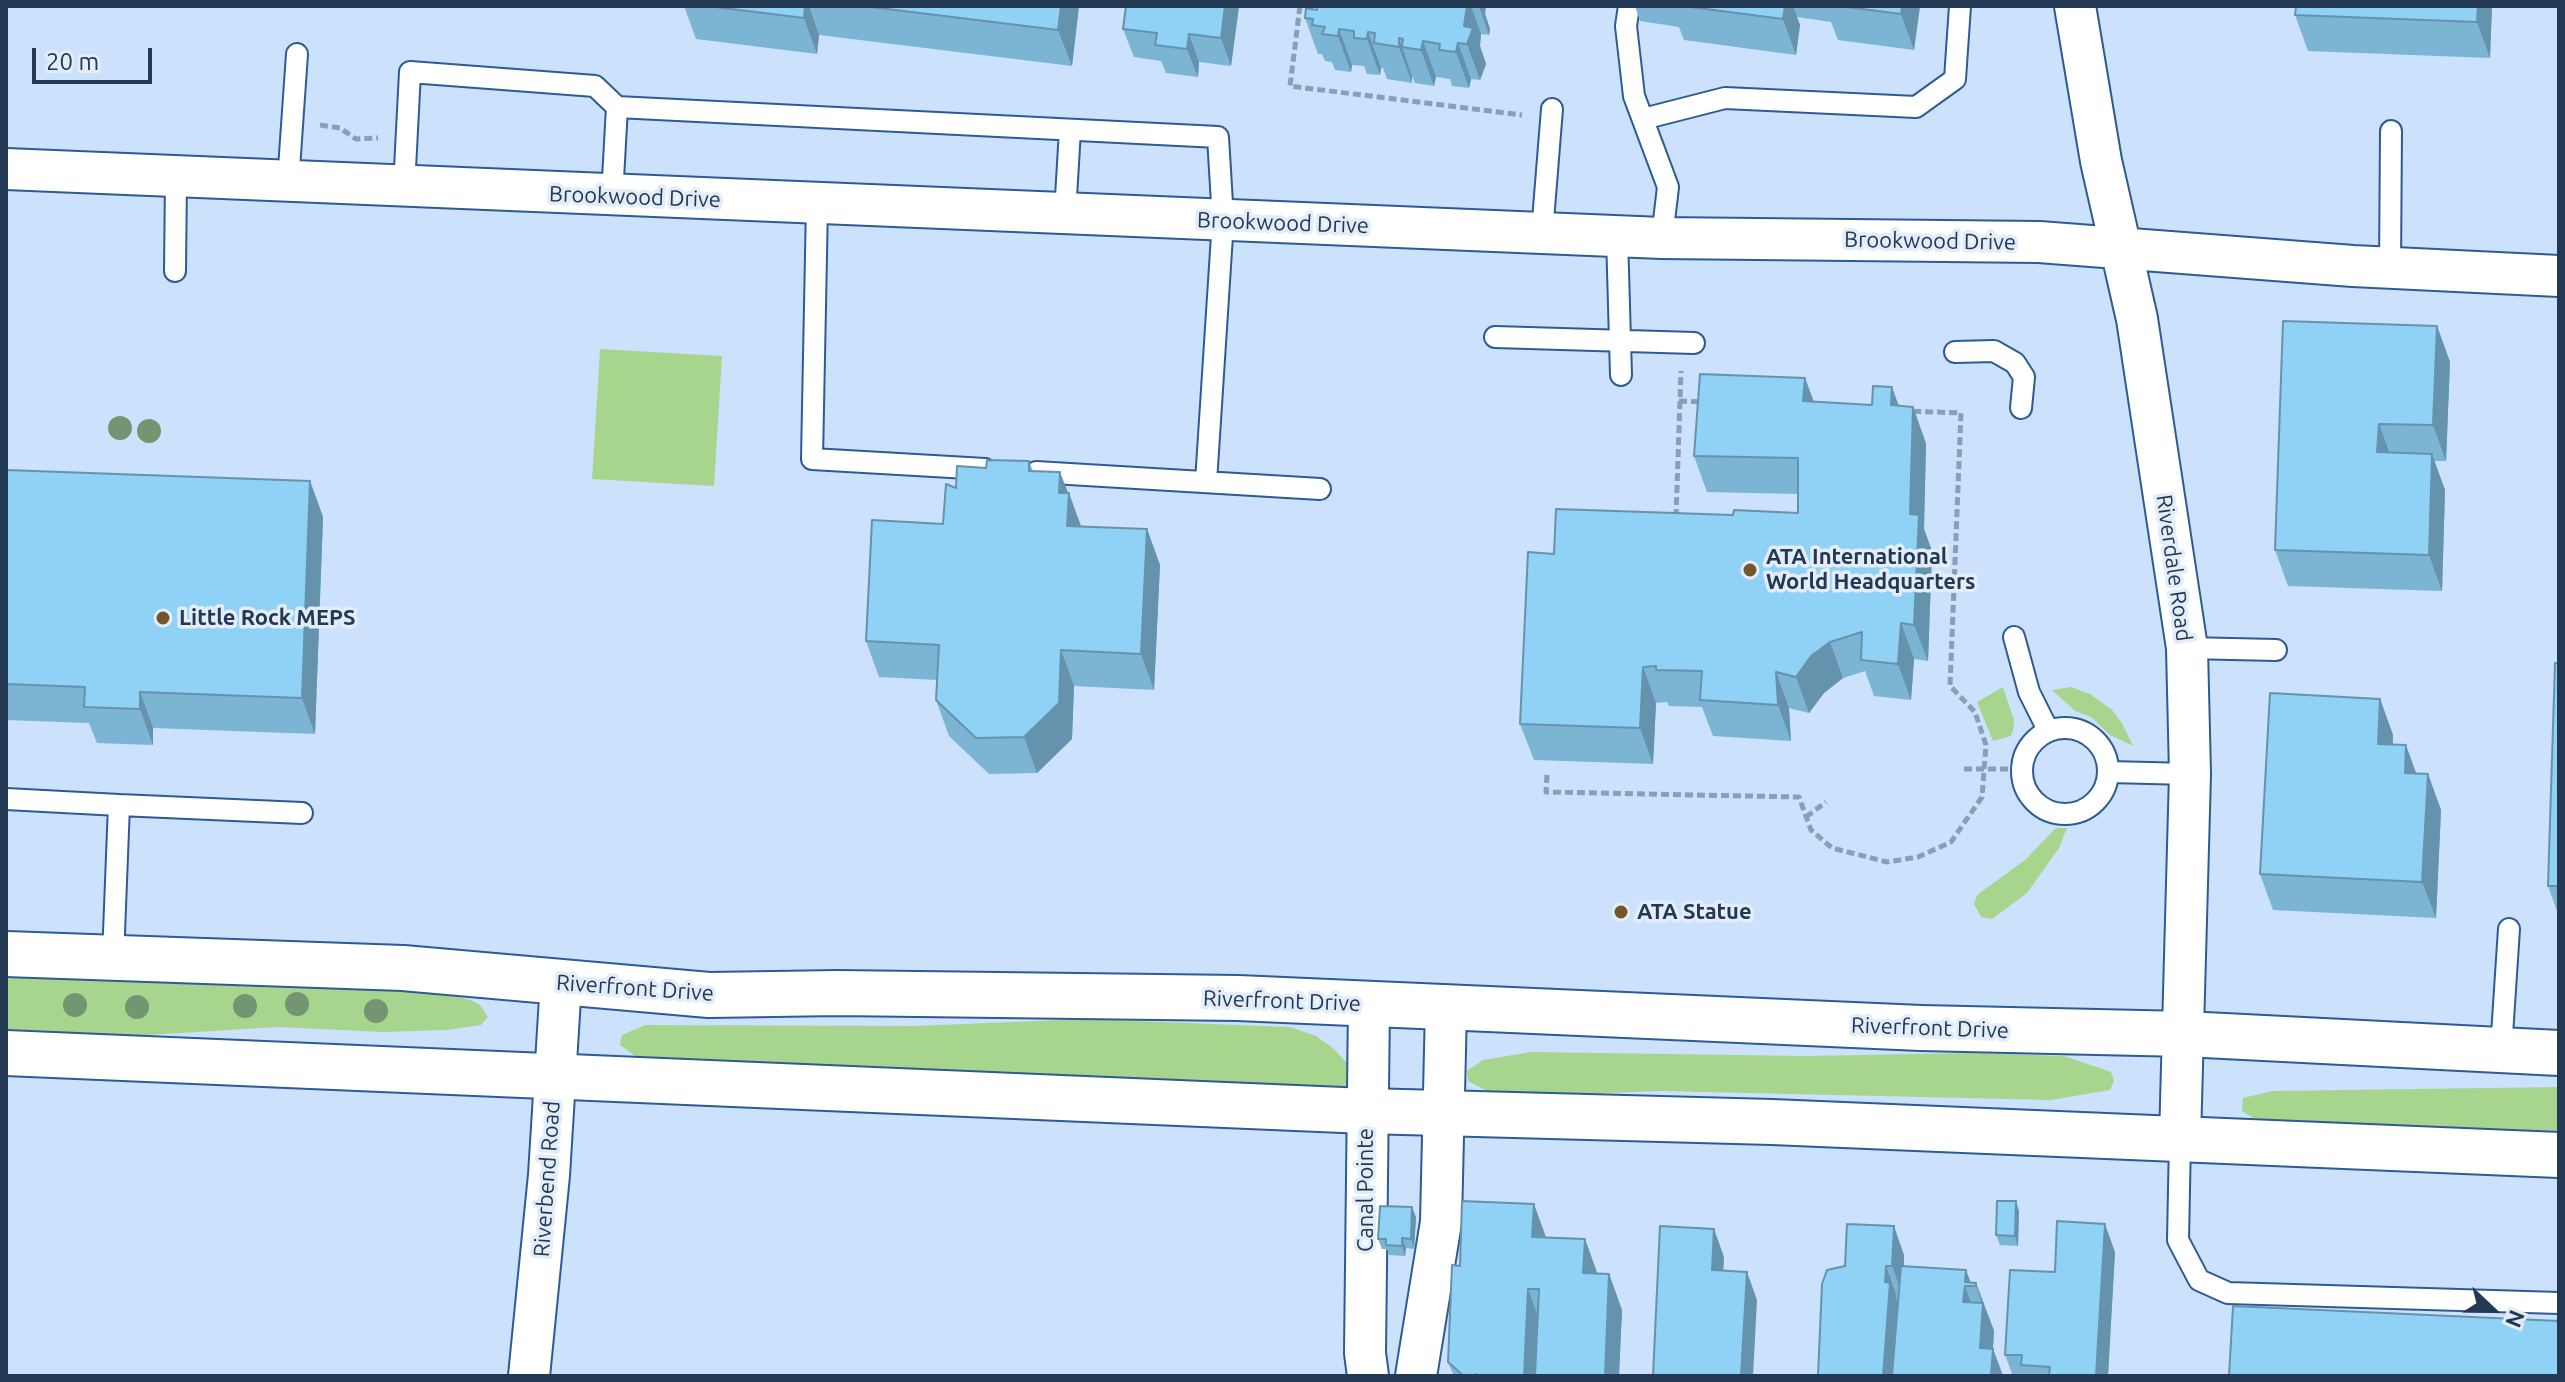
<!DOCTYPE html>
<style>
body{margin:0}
#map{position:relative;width:2565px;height:1382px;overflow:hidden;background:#cce1fb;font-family:Ubuntu,sans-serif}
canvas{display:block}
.frame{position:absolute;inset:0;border:8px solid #233852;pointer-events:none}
.north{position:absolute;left:2453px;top:1270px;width:80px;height:80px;-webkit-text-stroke:6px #e3edfa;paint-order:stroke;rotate:112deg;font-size:22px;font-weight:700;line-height:32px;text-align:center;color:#233852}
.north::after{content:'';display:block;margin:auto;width:28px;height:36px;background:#233852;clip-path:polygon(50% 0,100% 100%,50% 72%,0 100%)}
.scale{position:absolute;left:32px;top:48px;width:120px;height:36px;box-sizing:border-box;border:4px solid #233852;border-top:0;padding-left:10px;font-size:24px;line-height:28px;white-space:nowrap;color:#233852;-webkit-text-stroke:6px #e3edfa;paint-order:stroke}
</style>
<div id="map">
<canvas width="2565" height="1382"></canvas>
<div class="frame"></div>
<div class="north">N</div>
<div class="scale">20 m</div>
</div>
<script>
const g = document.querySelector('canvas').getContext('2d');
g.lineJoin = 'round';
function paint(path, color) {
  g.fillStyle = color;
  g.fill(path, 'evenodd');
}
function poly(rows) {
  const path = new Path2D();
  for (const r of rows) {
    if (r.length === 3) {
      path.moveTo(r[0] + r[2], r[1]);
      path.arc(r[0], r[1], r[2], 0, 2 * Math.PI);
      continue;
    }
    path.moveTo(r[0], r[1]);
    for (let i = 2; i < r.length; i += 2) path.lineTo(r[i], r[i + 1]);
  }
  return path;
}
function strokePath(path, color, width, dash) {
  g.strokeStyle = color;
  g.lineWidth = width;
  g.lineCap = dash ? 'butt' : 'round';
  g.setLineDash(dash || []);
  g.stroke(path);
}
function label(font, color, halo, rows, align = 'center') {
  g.font = font + ' Ubuntu,sans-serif';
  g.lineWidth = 7;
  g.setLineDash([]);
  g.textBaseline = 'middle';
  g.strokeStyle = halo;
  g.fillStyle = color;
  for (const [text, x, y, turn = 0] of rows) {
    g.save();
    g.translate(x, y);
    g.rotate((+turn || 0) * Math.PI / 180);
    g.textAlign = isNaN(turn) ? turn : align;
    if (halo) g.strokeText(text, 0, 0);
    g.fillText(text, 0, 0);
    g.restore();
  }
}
paint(poly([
 [600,349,722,356,714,486,592,479],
 [2003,687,2014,720,2013,730,2011,736,1993,741,1977,702],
 [2071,687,2090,694,2112,710,2122,723,2133,746,2110,735,2091,717,2075,711,2052,690],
 [2056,828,2067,828,2059,848,2027,893,1992,919,1981,917,1974,904,1977,895,2025,860],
 [6,976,420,988,471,1000,480,1005,488,1017,481,1025,447,1030,383,1032,278,1027,148,1035,6,1036],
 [1086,1019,1290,1027,1316,1036,1334,1049,1347,1063,1348,1079,1345,1086,1333,1089,638,1058,620,1045,622,1035,645,1025,913,1026],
 [1531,1052,1807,1056,1970,1053,2064,1056,2111,1072,2114,1081,2110,1090,2051,1100,1661,1091,1498,1097,1468,1081,1467,1071,1483,1060],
 [2559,1087,2559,1139,2258,1121,2242,1111,2243,1098,2273,1091]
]), '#a8d58e');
const lane = poly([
 [1629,6,1626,26,1634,96,1668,187,1662,238],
 [1643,119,1725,98,1916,107,1955,79,1960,6],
 [288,183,297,54],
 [404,188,410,72,595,86,617,107],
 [612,197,617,107,1218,137,1223,220,1206,482],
 [817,204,812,459,985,469],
 [1065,214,1070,130],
 [1542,233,1552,109],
 [1617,236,1621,375],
 [2390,267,2391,131],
 [175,271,176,178],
 [1495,337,1694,343],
 [1955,352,1994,351,2015,363,2024,377,2021,408],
 [1036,472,1320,489],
 [2014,637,2029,692,2048,730],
 [2187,648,2276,650],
 [2065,771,43],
 [2109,772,2190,774],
 [6,799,119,805],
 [113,958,119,805,302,813],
 [2501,1050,2509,929],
 [2180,1139,2178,1240,2199,1280,2228,1293,2559,1303]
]);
const street = poly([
 [2075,6,2101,161,2137,319,2187,648,2190,774,2180,1139],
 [6,169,1662,238,2039,242,2353,266,2559,276],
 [529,1376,549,1175,561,982],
 [1368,1376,1365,1353,1369,1004],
 [1416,1376,1441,1222,1446,1007]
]);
const secondary = poly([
 [6,954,403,968,709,995,838,993,1238,998,1921,1028,2185,1034,2559,1053],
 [6,1053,1366,1111,1772,1122,2559,1155]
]);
strokePath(lane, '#2d5b94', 24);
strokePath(street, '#2d5b94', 44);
strokePath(secondary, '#2d5b94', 48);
strokePath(poly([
 [1300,6,1290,86,1522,115],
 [320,125,340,128,356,139,378,138],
 [1679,401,1702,402],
 [1676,517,1681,371],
 [1964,769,2022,769],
 [1547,775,1546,792,1799,797,1811,830,1832,848,1887,862,1918,857,1951,842,1982,797,1986,745,1975,712,1950,686,1961,413,1908,411],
 [1806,817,1826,802]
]), '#899eb8', 5, [8, 4]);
strokePath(lane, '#fff', 20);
strokePath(street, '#fff', 40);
strokePath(secondary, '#fff', 44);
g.fillStyle = '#739571';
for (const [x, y] of [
 [120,428],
 [149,431],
 [297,1004],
 [75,1005],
 [245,1006],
 [137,1007],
 [376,1011]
]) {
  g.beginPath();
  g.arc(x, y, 12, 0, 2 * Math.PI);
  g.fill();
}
paint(poly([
 [684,6,1079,6,1072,66,819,35,817,54,696,39],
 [1126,6,1239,6,1231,66,1199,62,1198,77,1166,73,1161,61,1134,57,1123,29],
 [1317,6,1486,6,1485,14,1490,29,1489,35,1481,34,1480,46,1486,64,1480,80,1471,79,1469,88,1452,86,1450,79,1436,77,1434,86,1415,83,1412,76,1412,83,1387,79,1383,68,1381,68,1380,75,1367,74,1364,66,1352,65,1351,72,1335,70,1332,62,1325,61,1322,54,1318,54,1305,18,1317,10],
 [1635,6,1920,6,1914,50,1838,40,1831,22,1797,17,1800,25,1796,55,1684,40,1679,27,1640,21],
 [2296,6,2492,6,2490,58,2308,51,2295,15],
 [2437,326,2450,362,2446,461,2434,461,2445,490,2442,591,2288,586,2275,550],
 [1805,378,1814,402,1899,406,1926,443,1924,529,1932,551,1928,661,1914,659,1911,700,1874,696,1865,671,1843,678,1824,693,1809,713,1789,708,1791,741,1713,736,1702,707,1669,706,1667,702,1656,703,1653,764,1534,760,1520,724,1733,515,1798,513,1798,494,1707,492,1694,456],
 [1029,461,1033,471,1068,493,1081,526,1147,529,1160,565,1154,690,1074,686,1072,739,1037,773,989,774,949,736,936,700,937,680,879,677,866,641,943,524,986,468],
 [6,470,310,481,323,517,315,734,153,728,153,745,97,743,89,723,6,720],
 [2559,663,2559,917,2548,886],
 [2380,699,2393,735,2393,745,2416,774,2428,774,2441,810,2436,918,2273,910,2260,874],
 [2019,1211,2018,1246,2000,1245,1996,1235],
 [1416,1217,1414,1249,1406,1248,1405,1256,1389,1255,1387,1249,1382,1249,1378,1239],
 [1546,1238,1597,1274,1609,1274,1622,1310,1619,1376,1454,1376,1448,1362,1460,1266],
 [2115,1252,2108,1376,2013,1376,2005,1355,2055,1272],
 [1904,1255,1904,1266,1966,1270,1970,1282,1976,1283,1994,1331,1993,1349,2003,1376,1818,1376,1827,1270]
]), '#7cb4d4');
paint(poly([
 [805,6,809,6,819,35,817,54,804,18],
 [1061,6,1079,6,1072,66,1058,30],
 [1225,6,1239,6,1231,66,1221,38],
 [1467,6,1471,6,1481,34,1480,46,1486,64,1480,80,1467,44,1464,26],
 [1479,6,1486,6,1485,14,1490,29,1489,35],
 [1785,6,1793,6,1800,25,1796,55,1783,19],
 [1902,6,1920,6,1914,50,1901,14],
 [2478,6,2492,6,2490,58,2477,22],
 [1339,29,1352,65,1351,72,1338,36],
 [1368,32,1381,68,1380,75,1367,39],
 [1189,34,1199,62,1198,77,1187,49],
 [1399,38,1412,76,1412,83,1399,47],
 [1423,41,1436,77,1434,86,1421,50],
 [1458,43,1471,79,1469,88,1456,52],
 [2437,326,2450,362,2446,461,2433,425],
 [1805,378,1818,414,1803,401],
 [1892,387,1905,423,1891,405],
 [1913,407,1926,443,1924,529,1932,551,1928,661,1914,625,1910,514],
 [2379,424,2392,460,2377,452],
 [2432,454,2445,490,2442,591,2429,555],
 [1060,472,1069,495,1069,493,1082,529,1067,526,1059,493],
 [310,481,323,517,315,734,302,698],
 [1147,529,1160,565,1154,690,1141,654],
 [1901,623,1914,659,1911,700,1898,664],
 [1830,642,1843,678,1824,693,1809,713,1796,677,1811,656],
 [1061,650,1074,686,1072,739,1037,773,1024,737],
 [1643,667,1656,703,1653,764,1640,728],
 [1776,672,1789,708,1791,741,1778,705],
 [140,692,153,728,153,745,140,709],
 [2380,699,2393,735,2391,780,2378,744],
 [2406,745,2419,781,2405,773],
 [2428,774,2441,810,2436,918,2422,882],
 [2016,1201,2019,1211,2018,1246,2015,1236],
 [1534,1204,1547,1240,1532,1237],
 [1412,1207,1416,1217,1414,1249,1411,1239],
 [2105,1224,2115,1252,2108,1376,2096,1376],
 [1894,1226,1904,1255,1903,1295,1892,1266],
 [1714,1229,1724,1257,1722,1298,1712,1270],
 [1402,1238,1406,1248,1405,1256,1402,1246],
 [1585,1239,1598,1275,1583,1273],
 [1886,1266,1896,1294,1896,1299,1900,1311,1896,1376,1883,1376],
 [1966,1270,1972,1286,1965,1282],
 [1747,1272,1757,1300,1753,1376,1741,1376],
 [1609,1274,1622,1310,1619,1376,1605,1376],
 [1976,1283,1994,1331,1991,1376,1980,1348,1983,1306,1976,1286],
 [1965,1286,1975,1314,1963,1302],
 [1528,1289,1541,1325,1539,1376,1524,1376],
 [1993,1349,2003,1376,1991,1376]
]), '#6592ac');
const building = poly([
 [707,6,805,6,804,18,707,6],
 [863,6,1061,6,1058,30,863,6],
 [1126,6,1225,6,1221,38,1189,34,1187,49,1155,45,1157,33,1123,29,1126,6],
 [1317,6,1467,6,1464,26,1473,28,1467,44,1458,43,1456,52,1439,50,1440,44,1423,41,1421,50,1402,47,1403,39,1399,38,1399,47,1374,43,1375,33,1368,32,1367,39,1354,38,1354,31,1339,29,1338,36,1322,34,1325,27,1312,25,1313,19,1305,18,1306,8,1317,10,1317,6],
 [1683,6,1785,6,1783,19,1683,6],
 [1839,6,1902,6,1901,14,1839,6],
 [2296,6,2478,6,2477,22,2295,15,2296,6],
 [2283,321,2437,326,2433,425,2379,424,2377,452,2432,454,2429,555,2275,550,2283,321],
 [1700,374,1805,378,1803,401,1872,405,1873,386,1892,387,1891,405,1913,407,1910,514,1919,515,1914,625,1901,623,1898,664,1861,660,1862,632,1830,642,1811,656,1796,677,1776,672,1778,705,1700,700,1702,671,1656,670,1656,666,1643,667,1640,728,1520,724,1528,552,1554,554,1556,509,1733,515,1734,510,1798,513,1798,458,1694,456,1700,374],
 [987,460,1029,461,1029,471,1060,472,1059,493,1069,493,1067,526,1147,529,1141,654,1061,650,1059,703,1024,737,976,738,936,700,939,645,866,641,872,520,943,524,946,484,956,488,957,466,986,468,987,460],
 [6,470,310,481,302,698,140,692,140,709,84,707,85,687,6,684,6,470],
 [2555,663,2559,663,2559,886,2548,886,2555,663],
 [2270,693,2380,699,2378,744,2406,745,2405,773,2428,774,2422,882,2260,874,2270,693],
 [1462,1201,1534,1204,1532,1237,1585,1239,1583,1273,1609,1274,1605,1376,1535,1376,1539,1289,1528,1289,1524,1376,1476,1376,1476,1374,1473,1376,1464,1376,1448,1362,1452,1265,1460,1266,1462,1201],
 [1997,1201,2016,1201,2015,1236,1996,1235,1997,1201],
 [1380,1206,1412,1207,1411,1239,1402,1238,1402,1246,1386,1245,1386,1239,1378,1239,1380,1206],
 [2057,1221,2105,1224,2096,1376,2049,1376,2050,1367,2021,1365,2022,1355,2005,1355,2010,1270,2055,1272,2057,1221],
 [1847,1224,1894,1226,1892,1266,1886,1266,1885,1282,1890,1283,1883,1376,1818,1376,1822,1284,1827,1270,1845,1266,1847,1224],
 [1660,1226,1714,1229,1712,1270,1747,1272,1741,1376,1653,1376,1660,1226],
 [1901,1266,1966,1270,1965,1282,1976,1283,1976,1286,1965,1286,1963,1302,1983,1303,1980,1348,1993,1349,1991,1376,1892,1376,1901,1266],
 [2233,1306,2559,1321,2559,1376,2229,1376,2233,1306]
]);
paint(building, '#90d1f6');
strokePath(building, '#6592ac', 2);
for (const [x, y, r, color] of [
 [1750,570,8,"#74562a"],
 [163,618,8,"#74562a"],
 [1621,912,8,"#74562a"]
]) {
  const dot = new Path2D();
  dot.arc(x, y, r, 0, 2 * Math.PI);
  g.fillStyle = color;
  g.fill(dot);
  strokePath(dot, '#e3edfa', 3);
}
label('22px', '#233852', '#e3edfa', [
 ["Brookwood Drive",635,197,2],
 ["Brookwood Drive",1283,223,2],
 ["Brookwood Drive",1930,241,1],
 ["Riverdale Road",2174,568,82],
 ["Riverfront Drive",635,988,4],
 ["Riverfront Drive",1282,1001,2],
 ["Riverfront Drive",1930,1028,2],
 ["Riverbend Road",547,1179,-86],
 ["Canal Pointe",1366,1190,-90]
]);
label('bold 22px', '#233852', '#e3edfa', [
 ["ATA International",1766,557],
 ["World Headquarters",1766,582],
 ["Little Rock MEPS",179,618],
 ["ATA Statue",1637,912]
], 'left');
</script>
